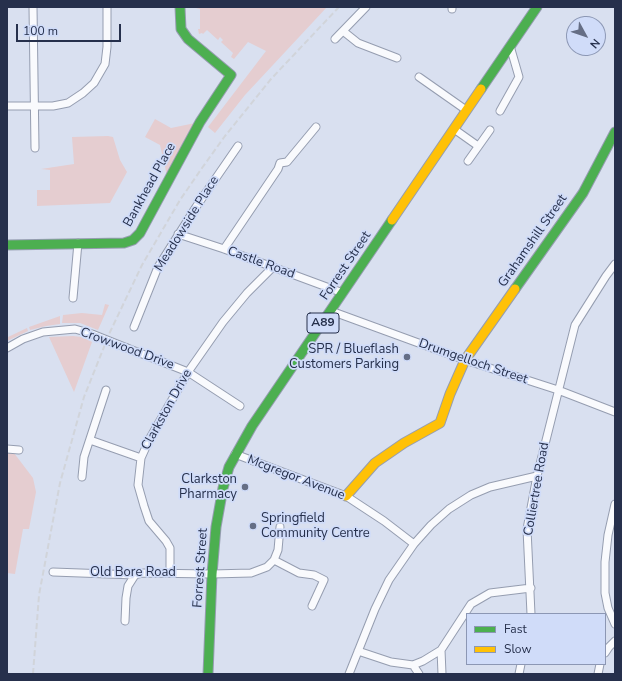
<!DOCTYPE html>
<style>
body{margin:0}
#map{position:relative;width:622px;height:681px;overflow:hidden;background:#d9e0f0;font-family:"Nunito Sans",sans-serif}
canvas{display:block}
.frame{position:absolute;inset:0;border:8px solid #26304c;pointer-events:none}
.legend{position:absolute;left:466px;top:613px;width:140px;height:52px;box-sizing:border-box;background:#d0dcf9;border:1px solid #8c97b4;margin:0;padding:5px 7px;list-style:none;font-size:12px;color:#26304c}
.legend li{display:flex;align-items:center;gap:8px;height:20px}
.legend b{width:20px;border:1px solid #8c97b4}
.north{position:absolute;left:566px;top:16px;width:40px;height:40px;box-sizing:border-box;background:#d0dcf9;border:1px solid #8c97b4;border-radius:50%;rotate:130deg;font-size:11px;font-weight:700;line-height:16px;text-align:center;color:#26304c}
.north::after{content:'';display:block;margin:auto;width:14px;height:18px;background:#656e85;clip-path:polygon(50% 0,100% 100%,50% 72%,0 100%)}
.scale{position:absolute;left:16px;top:24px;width:105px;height:18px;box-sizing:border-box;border:2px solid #26304c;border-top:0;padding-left:5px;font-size:12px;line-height:14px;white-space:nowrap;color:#26304c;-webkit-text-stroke:3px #d0dcf9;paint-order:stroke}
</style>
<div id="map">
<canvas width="622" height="681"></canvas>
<div class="frame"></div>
<ul class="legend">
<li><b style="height:5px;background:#4caf50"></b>Fast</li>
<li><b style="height:5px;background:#ffc107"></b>Slow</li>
</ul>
<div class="north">N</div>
<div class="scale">100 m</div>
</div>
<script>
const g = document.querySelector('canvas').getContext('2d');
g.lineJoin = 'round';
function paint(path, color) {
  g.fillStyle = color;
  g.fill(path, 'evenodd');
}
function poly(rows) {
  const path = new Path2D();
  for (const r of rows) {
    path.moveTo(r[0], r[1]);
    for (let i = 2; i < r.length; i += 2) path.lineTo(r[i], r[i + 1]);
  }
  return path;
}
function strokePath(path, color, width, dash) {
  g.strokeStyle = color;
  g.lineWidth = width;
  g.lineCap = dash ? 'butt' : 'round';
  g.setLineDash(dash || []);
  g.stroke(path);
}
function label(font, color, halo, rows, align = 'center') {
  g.font = font + ' "Nunito Sans",sans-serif';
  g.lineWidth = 3.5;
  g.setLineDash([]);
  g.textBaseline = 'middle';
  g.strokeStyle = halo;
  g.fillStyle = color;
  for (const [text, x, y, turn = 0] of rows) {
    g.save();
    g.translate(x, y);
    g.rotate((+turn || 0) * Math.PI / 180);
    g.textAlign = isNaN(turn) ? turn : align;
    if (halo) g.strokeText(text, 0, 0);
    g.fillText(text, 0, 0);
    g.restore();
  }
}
paint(poly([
 [195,7,327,7,245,95,215,133,208,127,266,51,248,42,234,59,231,57,233,53,221,42,223,40,220,37,218,40,207,30,203,34,202,33,199,34,198,29,200,29,200,9,196,8],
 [155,119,171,128,200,122,168,180,160,145,145,137],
 [108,136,113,137,120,160,127,172,110,203,37,206,37,190,50,190,50,170,41,169,74,164,72,137],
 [105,304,109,305,98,330,80,323,62,323,63,315,82,313,102,315],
 [60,316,60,324,46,326,30,330,29,327],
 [27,328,28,331,7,341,8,337],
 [73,336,82,337,92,342,74,392,49,337],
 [7,452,14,453,33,478,36,492,29,529,23,529,15,574,7,573]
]), '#e5cdd0');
const street = poly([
 [33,7,35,148],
 [452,7,452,9],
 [343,31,358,43,397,58],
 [335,39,366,7],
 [419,77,466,110],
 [7,106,53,106,68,103,83,93,94,83,105,64,107,47,107,7],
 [500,111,519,77,510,46],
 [454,129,478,146],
 [468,161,490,130],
 [178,234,224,249,343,293],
 [224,249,278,169,280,163,287,162,316,127],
 [73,298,78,243],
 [331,311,465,360,558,390,615,412],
 [134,327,158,267,196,207,238,146],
 [7,348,23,339,43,332,75,329,92,334],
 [127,348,188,372,240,406],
 [90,440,141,458],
 [7,449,19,450],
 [235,454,346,496,384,521,414,544],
 [82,477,84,457,106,390],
 [615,504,608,535,605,562,605,593,608,608,615,624],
 [274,560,299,573,314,575,324,580,312,606],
 [53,572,135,575,143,573,212,574,251,573,267,567,274,560,278,550,280,527],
 [170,573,170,548,166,541,149,521,144,506,138,485,141,458,150,438,188,372,223,322,247,293,273,267],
 [531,614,527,529,537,476,575,325,606,276,615,264],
 [125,621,126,598,128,586,135,575],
 [441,650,442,674],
 [358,651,391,662,413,665,423,661,441,650,471,604,490,593,531,588],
 [605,653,609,647,615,641],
 [413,665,419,674],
 [349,674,375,609,389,580,414,544,431,525,449,509,471,495,490,487,537,476],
 [519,674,521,664],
 [598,674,600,664]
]);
const fast = poly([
 [481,89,537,7],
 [7,245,124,243,133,240,140,233,200,122,231,75,188,39,181,29,180,7],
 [515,289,583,193,615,132],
 [208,674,212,574,216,527,223,488,229,467,252,426,392,220]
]);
const slow = poly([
 [392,220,481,89],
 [346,496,375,463,404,443,440,423,450,394,465,360,515,289]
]);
strokePath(street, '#959db0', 9);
strokePath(fast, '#959db0', 11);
strokePath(slow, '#959db0', 11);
strokePath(street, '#f9fafd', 7);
strokePath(fast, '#4caf50', 9);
strokePath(slow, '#ffc107', 9);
strokePath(poly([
 [33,674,39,595,60,483,84,397,110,332,142,265,180,200,202,168,225,136,271,79,339,7]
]), '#d1d4da', 2, [6, 3]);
const streetBridge = poly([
 [92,334,127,348]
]);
strokePath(streetBridge, '#959db0', 9, []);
strokePath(streetBridge, '#f9fafd', 7);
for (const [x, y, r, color] of [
 [407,357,4,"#656e85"],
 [245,487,4,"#656e85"],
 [253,526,4,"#656e85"]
]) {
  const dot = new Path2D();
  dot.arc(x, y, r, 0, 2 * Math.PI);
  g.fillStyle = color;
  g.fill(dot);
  strokePath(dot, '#d0dcf9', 1.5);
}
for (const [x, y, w] of [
 [323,323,32]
]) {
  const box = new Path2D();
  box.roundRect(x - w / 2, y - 10, w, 20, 3);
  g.fillStyle = '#d0dcf9';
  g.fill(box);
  strokePath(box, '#26304c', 1);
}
label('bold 12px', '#26304c', null, [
 ["A89",323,323]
]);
label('13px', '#26304c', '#d0dcf9', [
 ["Bankhead Place",150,185,-61],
 ["Meadowside Place",187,224,-58],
 ["Grahamshill Street",533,241,-55],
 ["Castle Road",261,263,20],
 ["Forrest Street",346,266,-56],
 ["Crowwood Drive",127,349,20],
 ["Drumgelloch Street",473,362,19],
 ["Clarkston Drive",167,410,-61],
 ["Mcgregor Avenue",296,478,21],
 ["Colliertree Road",537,489,-80],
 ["Forrest Street",201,568,-86],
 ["Old Bore Road",133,573]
]);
label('13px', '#26304c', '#d0dcf9', [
 ["SPR / Blueflash",399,350],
 ["Customers Parking",399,365],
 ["Clarkston",237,480],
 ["Pharmacy",237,495],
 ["Springfield",261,519,"left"],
 ["Community Centre",261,534,"left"]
], 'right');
</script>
